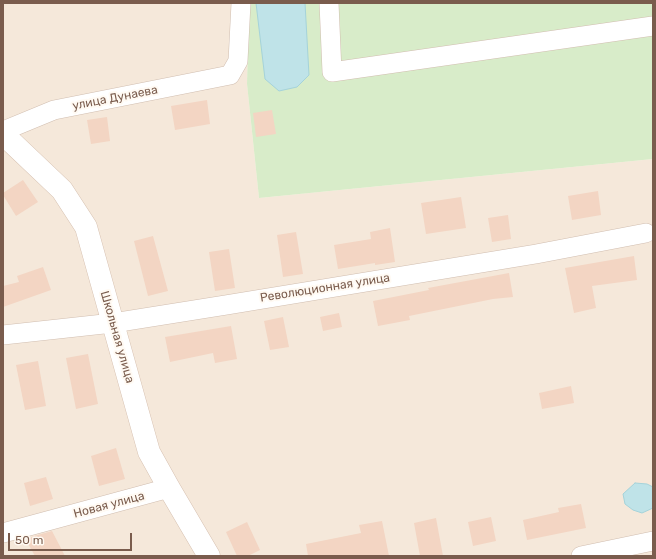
<!DOCTYPE html>
<meta charset="utf-8">
<style>
body{margin:0}
#map{position:relative;width:656px;height:559px;overflow:hidden;background:#fdf6ec;font-family:Rubik,sans-serif}
canvas{display:block}
.frame{position:absolute;inset:0;border:4px solid #7a5c4d;pointer-events:none}
.scale{position:absolute;left:8px;top:533px;width:124px;height:18px;box-sizing:border-box;border:2px solid #7a5c4d;border-top:0;padding-left:5px;font-size:12px;line-height:14px;white-space:nowrap;color:#7a5c4d;-webkit-text-stroke:3px #fffaf3;paint-order:stroke}
</style>
<div id="map">
<canvas width="656" height="559"></canvas>
<div class="frame"></div>
<div class="scale">50 m</div>
</div>
<script>
const g = document.querySelector('canvas').getContext('2d');
g.lineJoin = 'round';
function paint(path, color) {
  g.fillStyle = color;
  g.fill(path, 'evenodd');
}
function poly(rows) {
  const path = new Path2D();
  for (const r of rows) {
    path.moveTo(r[0], r[1]);
    for (let i = 2; i < r.length; i += 2) path.lineTo(r[i], r[i + 1]);
  }
  return path;
}
function strokePath(path, color, width, dash) {
  g.strokeStyle = color;
  g.lineWidth = width;
  g.lineCap = dash ? 'butt' : 'round';
  g.setLineDash(dash || []);
  g.stroke(path);
}
function label(font, color, halo, rows, align = 'center') {
  g.font = font + ' Rubik,sans-serif';
  g.lineWidth = 4;
  g.setLineDash([]);
  g.textBaseline = 'middle';
  g.strokeStyle = halo;
  g.fillStyle = color;
  for (const [text, x, y, turn = 0] of rows) {
    g.save();
    g.translate(x, y);
    g.rotate((+turn || 0) * Math.PI / 180);
    g.textAlign = isNaN(turn) ? turn : align;
    if (halo) g.strokeText(text, 0, 0);
    g.fillText(text, 0, 0);
    g.restore();
  }
}
paint(poly([
 [3,3,249,3,247,84,259,198,653,159,653,556,3,556]
]), '#f5e8da');
paint(poly([
 [249,3,653,3,653,159,259,198,247,84]
]), '#d8ecc9');
const water = poly([
 [256,3,305,3,309,75,297,87,279,91,265,79,256,3],
 [635,483,647,484,653,487,653,508,642,513,633,510,625,504,623,494,635,483]
]);
paint(water, '#bfe3e8');
strokePath(water, '#a5d3da', 1);
paint(poly([
 [207,100,210,124,175,130,171,106],
 [272,110,276,134,256,137,253,113],
 [107,117,110,141,91,144,87,120],
 [23,180,38,202,16,216,3,195,3,193],
 [598,191,601,215,572,220,568,196],
 [461,197,466,228,426,234,421,203],
 [508,215,511,239,492,242,488,218],
 [390,228,395,262,375,265,375,263,338,269,334,245,371,239,370,232],
 [296,232,303,274,283,277,277,235],
 [153,236,168,291,148,296,134,241],
 [229,249,235,288,215,291,209,252],
 [634,256,637,280,592,286,596,308,574,313,565,268],
 [43,267,51,290,3,307,3,286,19,282,17,276],
 [509,273,513,297,493,299,409,316,410,320,378,326,373,301,429,290,428,288],
 [339,313,342,327,323,331,320,317],
 [283,317,289,347,270,350,264,321],
 [231,326,237,359,215,363,213,353,170,362,165,337],
 [88,354,98,404,76,409,66,358],
 [38,361,46,406,25,410,16,365],
 [571,386,574,403,542,409,539,393],
 [116,448,125,479,99,486,91,456],
 [46,477,53,499,30,506,24,483],
 [581,504,586,528,527,540,523,520,559,512,558,508],
 [491,517,496,541,473,546,468,522],
 [436,518,443,556,420,556,414,523],
 [382,521,389,556,308,556,306,544,361,533,359,525],
 [247,522,260,550,248,556,237,556,226,532],
 [52,531,65,556,35,556,26,540,34,536]
]), '#f3d5c3');
const street = poly([
 [329,3,332,72,653,26],
 [3,131,54,110,230,75,238,61,241,3],
 [3,335,113,323,226,305,536,254,646,233],
 [3,533,169,488],
 [581,556,653,541]
]);
const secondary = poly([
 [3,134,62,190,86,227,149,452,169,488,209,556]
]);
strokePath(street, '#d1beb0', 20);
strokePath(secondary, '#d6c0b0', 23);
strokePath(street, '#fff', 19);
strokePath(secondary, '#fff', 22);
label('12px', '#7a5c4d', '#fffaf3', [
 ["улица Дунаева",115,98,-11],
 ["Революционная улица",325,288,-9],
 ["Школьная улица",117,337,74],
 ["Новая улица",109,505,-15]
]);
</script>
